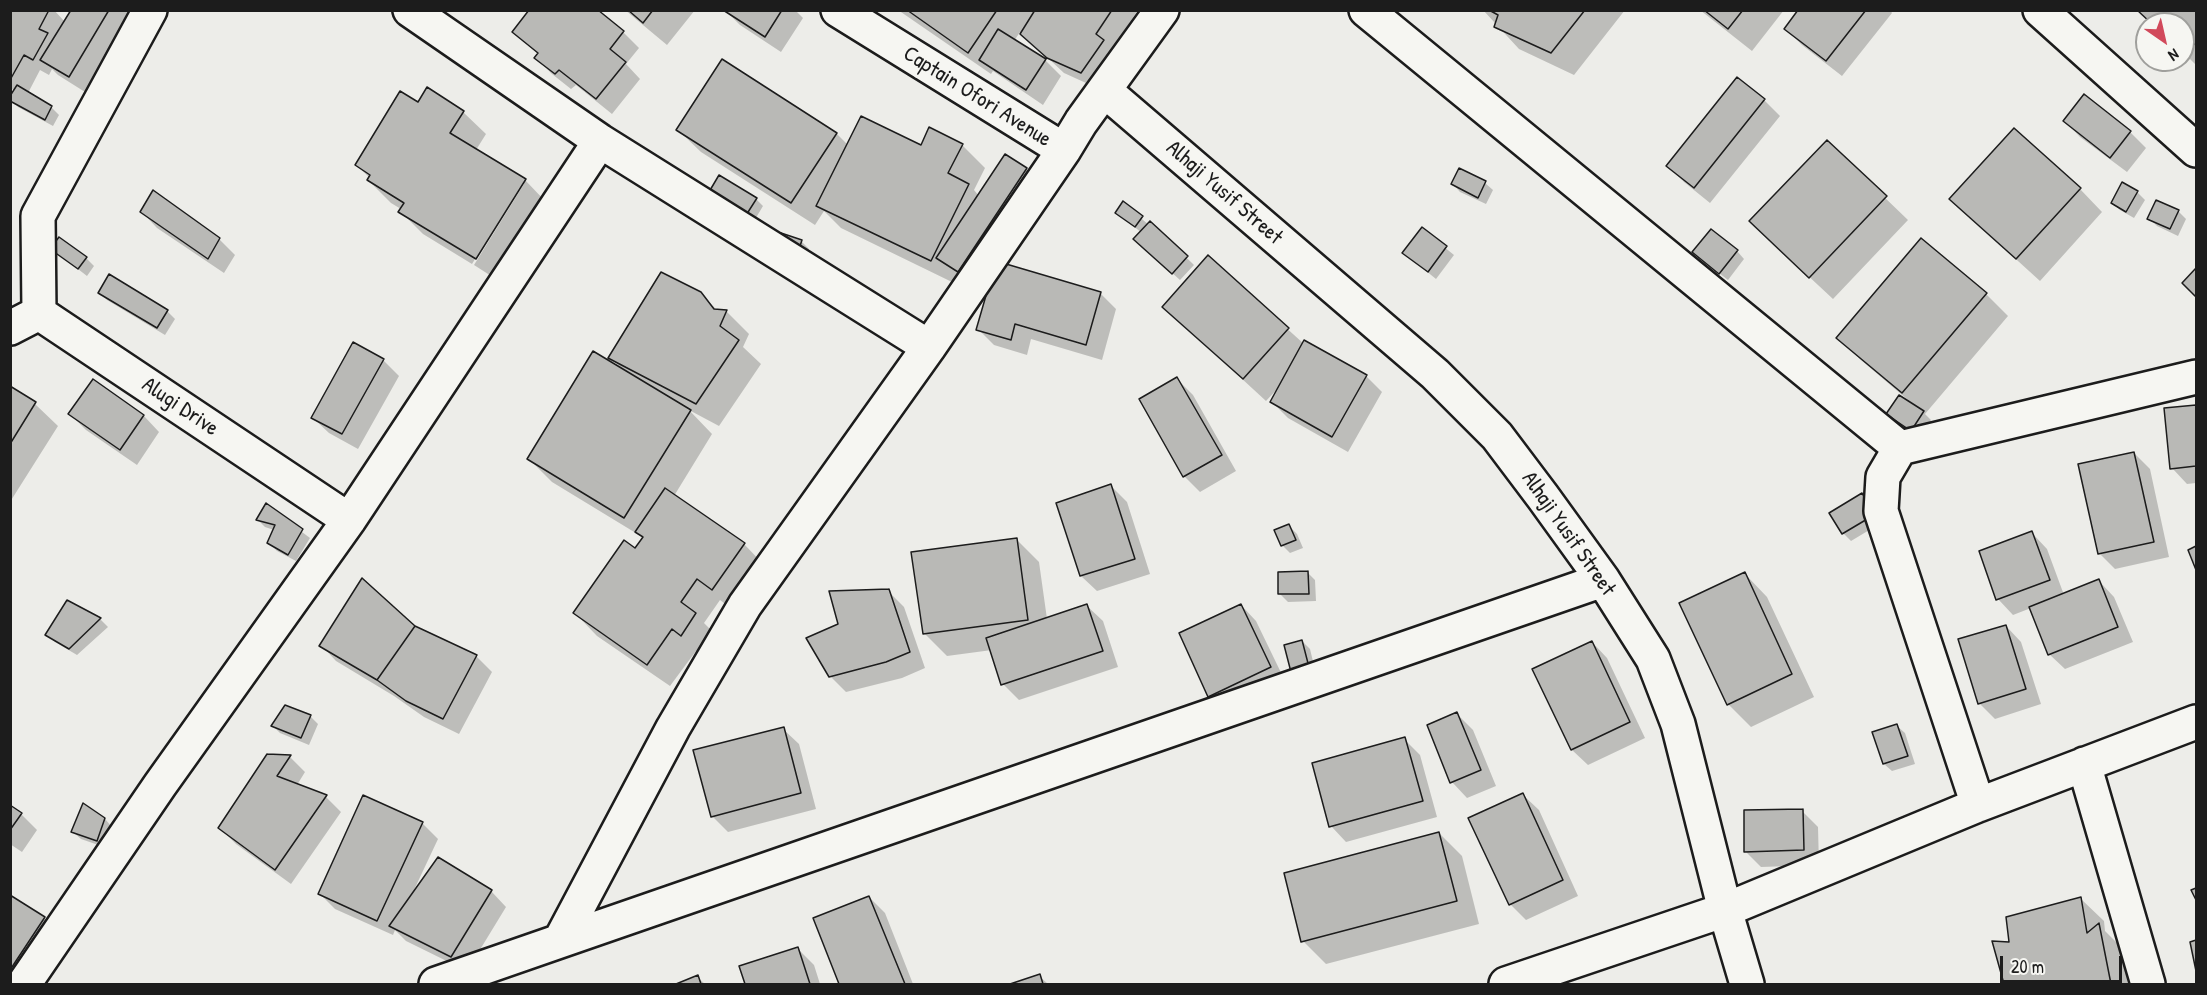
<!DOCTYPE html>
<style>
body{margin:0}
#map{position:relative;width:2207px;height:995px;overflow:hidden;background:#edede9;font-family:"Patrick Hand",sans-serif}
canvas{display:block}
.frame{position:absolute;inset:0;border:12px solid #1c1c1c;pointer-events:none}
.north{position:absolute;left:2135px;top:12px;width:60px;height:60px;box-sizing:border-box;background:#f6f6f2;border:2px solid #9f9f9c;border-radius:50%;rotate:146deg;font-size:16px;font-weight:700;line-height:24px;text-align:center;color:#1c1c1c}
.north::after{content:'';display:block;margin:auto;width:21px;height:27px;background:#d1495b;clip-path:polygon(50% 0,100% 100%,50% 72%,0 100%)}
.scale{position:absolute;left:2000px;top:956px;width:122px;height:27px;box-sizing:border-box;border:3px solid #1c1c1c;border-top:0;padding-left:8px;font-size:18px;line-height:21px;white-space:nowrap;color:#1c1c1c;-webkit-text-stroke:4px #f6f6f2;paint-order:stroke}
</style>
<div id="map">
<canvas width="2207" height="995"></canvas>
<div class="frame"></div>
<div class="north">N</div>
<div class="scale">20 m</div>
</div>
<script>
const g = document.querySelector('canvas').getContext('2d');
g.lineJoin = 'round';
function paint(path, color) {
  g.fillStyle = color;
  g.fill(path, 'evenodd');
}
function poly(rows) {
  const path = new Path2D();
  for (const r of rows) {
    path.moveTo(r[0], r[1]);
    for (let i = 2; i < r.length; i += 2) path.lineTo(r[i], r[i + 1]);
  }
  return path;
}
function strokePath(path, color, width, dash) {
  g.strokeStyle = color;
  g.lineWidth = width;
  g.lineCap = dash ? 'butt' : 'round';
  g.setLineDash(dash || []);
  g.stroke(path);
}
function label(font, color, halo, rows, align = 'center') {
  g.font = font + ' "Patrick Hand",sans-serif';
  g.lineWidth = 6;
  g.setLineDash([]);
  g.textBaseline = 'middle';
  g.strokeStyle = halo;
  g.fillStyle = color;
  for (const [text, x, y, turn = 0] of rows) {
    g.save();
    g.translate(x, y);
    g.rotate((+turn || 0) * Math.PI / 180);
    g.textAlign = isNaN(turn) ? turn : align;
    if (halo) g.strokeText(text, 0, 0);
    g.fillText(text, 0, 0);
    g.restore();
  }
}
paint(poly([
 [10,10,54,10,65,22,72,10,125,10,131,17,85,92,58,75,52,69,49,75,40,70,28,93,51,107,59,115,53,126,18,107,10,99,15,91,10,88],
 [625,10,695,10,667,45],
 [725,10,795,10,803,18,781,52,740,25],
 [898,10,1138,10,1111,50,1118,57,1097,88,1064,73,1020,32,1014,41,1045,60,1061,76,1043,105,993,71,991,74],
 [1483,10,1625,10,1574,75,1519,49],
 [1700,10,1784,10,1752,51],
 [1800,10,1890,10,1892,13,1842,76,1802,45,1786,29],
 [2137,10,2196,10,2196,65,2183,52,2183,24,2152,24],
 [514,32,623,32,639,48,626,64,640,79,612,114,576,85,571,89,552,74,536,58,539,55],
 [722,61,837,134,848,145,922,147,962,145,985,168,974,190,979,196,1026,169,1041,185,975,287,957,276,954,283,841,228,824,211,815,225,701,152,678,130],
 [1764,100,1780,116,1710,203,1684,182,1668,166],
 [419,104,463,112,486,134,476,150,525,180,547,203,499,281,474,265,524,184,521,184,472,264,423,234,400,211,401,209,391,203,368,180,370,178,356,165],
 [2065,121,2130,132,2146,148,2127,172,2080,137],
 [1827,142,1908,220,1833,299,1774,244],
 [1485,183,1493,190,1486,204,1460,192,1453,184],
 [2080,189,2102,212,2040,281,1974,221],
 [2137,192,2145,200,2134,218,2120,210,2112,203],
 [756,199,763,206,751,226,715,205],
 [1124,204,1149,225,1151,223,1194,265,1180,280,1143,247,1142,233,1117,213],
 [2178,211,2186,219,2178,236,2157,226,2149,218],
 [142,212,219,239,235,255,224,273,157,228],
 [1422,229,1454,255,1436,279,1404,253],
 [801,241,809,249,805,259,786,253],
 [52,249,86,258,94,266,87,276],
 [1737,251,1744,259,1728,280,1702,260],
 [1208,257,1304,344,1366,376,1382,392,1348,452,1288,418,1272,402,1279,387,1266,401,1164,307],
 [109,276,167,311,175,319,165,335,107,300,100,293],
 [700,293,718,311,727,312,749,334,743,347,761,364,719,426,689,410,712,434,674,496,744,544,766,567,736,612,720,600,704,623,718,637,704,657,696,651,670,686,597,636,575,613,636,550,644,538,552,482,529,459,621,368,610,357],
 [1101,294,1116,309,1102,360,1031,339,1027,355,994,345,978,329],
 [1986,294,2008,316,1925,414,1931,420,1919,437,1895,422,1888,414,1908,400,1861,360,1838,338],
 [383,360,399,376,358,449,329,433,313,418],
 [1177,379,1193,395,1236,471,1200,492,1184,476],
 [93,381,144,416,159,432,137,465,86,430,70,414],
 [10,388,35,404,58,426,10,502],
 [2196,406,2196,483,2187,484,2172,468,2166,410],
 [2134,453,2150,469,2169,557,2115,569,2099,553],
 [1111,486,1127,502,1150,574,1097,591,1081,576],
 [1861,495,1881,523,1851,541,1843,533],
 [266,505,310,538,296,561,277,551,269,543,274,530,265,527,258,520],
 [1289,526,1297,534,1303,548,1290,553,1282,545],
 [2032,533,2047,549,2064,595,2099,581,2114,597,2133,642,2065,669,2049,654,2031,608,2013,615,1998,599],
 [1016,539,1039,562,1047,619,1087,606,1103,621,1118,667,1019,700,1003,684,992,650,947,656,924,633],
 [1308,573,1315,580,1316,601,1288,602,1280,594],
 [1745,574,1767,597,1814,697,1751,727,1728,704],
 [888,591,904,607,925,668,902,678,846,692,830,676,840,624],
 [68,602,100,619,108,627,77,655,55,642,47,635],
 [1241,605,1256,621,1286,683,1225,712,1210,696],
 [2006,626,2021,642,2041,704,1995,719,1979,703],
 [414,627,476,656,492,672,459,734,424,717,394,696,336,661,321,645],
 [1302,641,1310,649,1317,678,1301,683],
 [1592,642,1607,658,1645,738,1588,765,1572,750],
 [286,707,311,717,318,724,309,745,280,733,273,726],
 [1457,714,1473,730,1496,786,1467,798,1452,782],
 [1897,726,1905,733,1915,764,1892,771,1884,764],
 [783,729,799,744,816,809,728,832,712,816],
 [1404,739,1420,755,1437,817,1346,842,1331,826],
 [290,757,305,772,297,785,326,797,341,812,291,884,236,844,220,828],
 [1523,795,1539,810,1578,896,1526,920,1510,904],
 [10,807,21,814,37,830,22,852,10,844],
 [1802,811,1818,827,1819,865,1761,867,1745,851],
 [105,819,112,827,104,847,81,839,73,832],
 [422,823,438,839,414,890,491,891,506,907,467,971,406,941,395,930,393,935,335,909,319,893],
 [1439,833,1462,856,1479,924,1326,964,1303,941],
 [10,897,44,918,59,934,10,984],
 [869,897,885,913,913,984,841,984,814,919],
 [2081,899,2104,921,2105,931,2121,947,2128,984,2005,984,1994,943,2011,943],
 [798,949,814,965,820,984,747,984,741,967],
 [1039,976,1048,984,1014,984],
 [697,977,705,984,680,984]
]), '#0003');
const building = poly([
 [10,10,49,10,39,29,48,33,33,60,24,55,10,80,10,10],
 [71,10,109,10,69,77,40,60,71,10],
 [529,10,598,10,624,31,610,49,626,62,596,99,559,70,555,74,534,58,538,53,512,32,529,10],
 [628,10,653,10,643,23,628,10],
 [723,10,782,10,765,37,723,10],
 [907,10,997,10,968,53,907,10],
 [1035,10,1112,10,1096,34,1104,40,1081,73,1047,58,1020,34,1035,10],
 [1489,10,1585,10,1551,53,1494,27,1498,15,1489,10],
 [1704,10,1743,10,1728,29,1704,10],
 [1798,10,1866,10,1826,61,1784,29,1798,10],
 [2137,10,2196,10,2196,42,2185,55,2183,52,2183,24,2152,24,2137,10],
 [998,29,1046,59,1026,90,979,60,998,29],
 [722,59,837,133,791,203,676,130,722,59],
 [1737,77,1765,99,1694,188,1666,166,1737,77],
 [17,85,52,106,45,120,10,101,10,96,17,85],
 [427,87,464,111,450,133,526,179,476,259,398,212,404,203,367,180,370,175,355,165,400,91,418,102,427,87],
 [2084,94,2131,131,2110,158,2063,121,2084,94],
 [861,116,921,145,929,127,963,144,948,173,969,184,931,261,816,206,861,116],
 [2014,128,2081,188,2016,259,1949,199,2014,128],
 [1827,140,1887,196,1809,278,1749,221,1827,140],
 [1005,154,1027,168,958,272,936,258,1005,154],
 [1459,168,1486,181,1478,198,1451,184,1459,168],
 [719,175,757,198,743,220,706,197,719,175],
 [2122,182,2138,191,2126,212,2111,203,2122,182],
 [153,190,220,238,208,259,140,212,153,190],
 [2156,200,2179,210,2170,229,2147,219,2156,200],
 [1123,201,1143,216,1135,227,1115,213,1123,201],
 [1150,221,1188,256,1172,274,1133,239,1150,221],
 [1422,227,1447,246,1428,272,1402,253,1422,227],
 [1711,229,1738,250,1719,274,1692,252,1711,229],
 [781,233,802,240,798,252,777,245,781,233],
 [59,237,87,257,78,269,50,249,59,237],
 [1921,238,1987,293,1902,393,1836,338,1921,238],
 [1208,255,1289,328,1243,379,1162,307,1208,255],
 [996,261,1101,292,1086,345,1015,324,1011,340,976,330,996,261],
 [2196,268,2196,297,2182,283,2196,268],
 [661,272,701,292,714,309,727,310,720,326,739,340,696,404,608,358,661,272],
 [109,274,168,310,157,328,98,293,109,274],
 [1304,340,1367,375,1332,437,1270,402,1304,340],
 [353,342,384,359,342,434,311,418,353,342],
 [593,351,691,410,624,518,527,459,593,351],
 [1177,377,1222,455,1183,477,1139,399,1177,377],
 [93,379,144,415,120,450,68,414,93,379],
 [10,386,36,402,10,444,10,386],
 [1899,395,1924,411,1911,431,1886,414,1899,395],
 [2196,405,2196,466,2170,469,2164,408,2196,405],
 [2134,452,2154,542,2098,554,2078,464,2134,452],
 [1111,484,1135,559,1080,576,1056,503,1111,484],
 [665,488,745,543,712,590,697,579,681,602,696,613,681,636,672,629,647,665,573,613,624,540,635,548,643,537,635,532,665,488],
 [1862,493,1874,515,1842,534,1829,513,1862,493],
 [266,503,303,529,288,555,267,543,275,525,256,520,266,503],
 [1289,524,1296,540,1281,546,1274,530,1289,524],
 [2032,531,2050,580,1996,600,1979,551,2032,531],
 [1017,538,1028,620,923,634,911,552,1017,538],
 [2196,546,2196,570,2188,550,2196,546],
 [1308,571,1309,594,1278,594,1278,572,1308,571],
 [1745,572,1792,674,1727,705,1679,603,1745,572],
 [362,578,415,626,377,680,319,646,362,578],
 [2099,579,2118,627,2048,655,2029,607,2099,579],
 [889,589,910,652,886,662,829,677,806,638,838,624,829,591,889,589],
 [67,600,101,618,69,649,45,635,67,600],
 [1087,604,1103,651,1001,685,986,638,1087,604],
 [1241,604,1271,667,1208,697,1179,633,1241,604],
 [2006,625,2026,689,1978,704,1958,639,2006,625],
 [415,626,477,655,443,719,406,701,377,680,415,626],
 [1302,640,1310,671,1292,676,1284,645,1302,640],
 [1592,641,1630,722,1571,750,1532,669,1592,641],
 [285,705,311,715,301,738,271,726,285,705],
 [1457,712,1481,770,1450,783,1427,725,1457,712],
 [1897,724,1908,756,1883,764,1872,732,1897,724],
 [784,727,801,793,711,817,693,750,784,727],
 [1405,737,1423,801,1329,827,1312,763,1405,737],
 [267,754,291,755,277,776,327,795,275,870,218,828,267,754],
 [1523,793,1563,880,1509,905,1468,818,1523,793],
 [363,795,423,822,377,921,318,894,363,795],
 [83,803,105,818,97,841,71,832,83,803],
 [10,805,22,813,10,830,10,805],
 [1803,809,1804,850,1744,852,1744,810,1803,809],
 [1439,832,1457,901,1301,942,1284,873,1439,832],
 [438,857,492,890,451,957,389,926,438,857],
 [2196,888,2196,900,2191,890,2196,888],
 [10,895,45,917,10,970,10,895],
 [869,896,905,984,839,984,813,918,869,896],
 [2081,897,2087,933,2099,923,2111,984,2004,984,1992,941,2009,942,2006,917,2081,897],
 [2196,940,2196,971,2190,942,2196,940],
 [798,947,810,984,745,984,739,966,798,947],
 [1040,974,1043,984,1010,984,1040,974],
 [698,975,701,984,676,984,698,975]
]);
paint(building, '#b9b9b6');
strokePath(building, '#1c1c1c', 1.5);
const minor = poly([
 [410,10,600,141,929,347,745,605,673,728,560,941,436,984],
 [838,10,1064,150,1081,122,1162,10],
 [1366,10,1900,448,2196,377],
 [2040,10,2196,150],
 [1104,90,1435,374,1497,436,1543,497,1603,580,1653,659,1678,724,1725,910,1506,984],
 [39,313,38,216,150,10],
 [10,328,39,313,349,520],
 [929,347,1064,150],
 [1900,448,1883,477,1881,511,1978,805],
 [2084,764,2148,984],
 [560,941,1603,580],
 [24,984,160,785,349,520,600,141],
 [1747,984,1725,910,1978,805,2196,722]
]);
strokePath(minor, '#1c1c1c', 38);
strokePath(minor, '#f6f6f2', 33);
label('22px', '#1c1c1c', '#f6f6f2', [
 ["Captain Ofori Avenue",977,97,32],
 ["Alhaji Yusif Street",1224,193,41],
 ["Alugi Drive",180,407,34],
 ["Alhaji Yusif Street",1568,534,55]
]);
</script>
